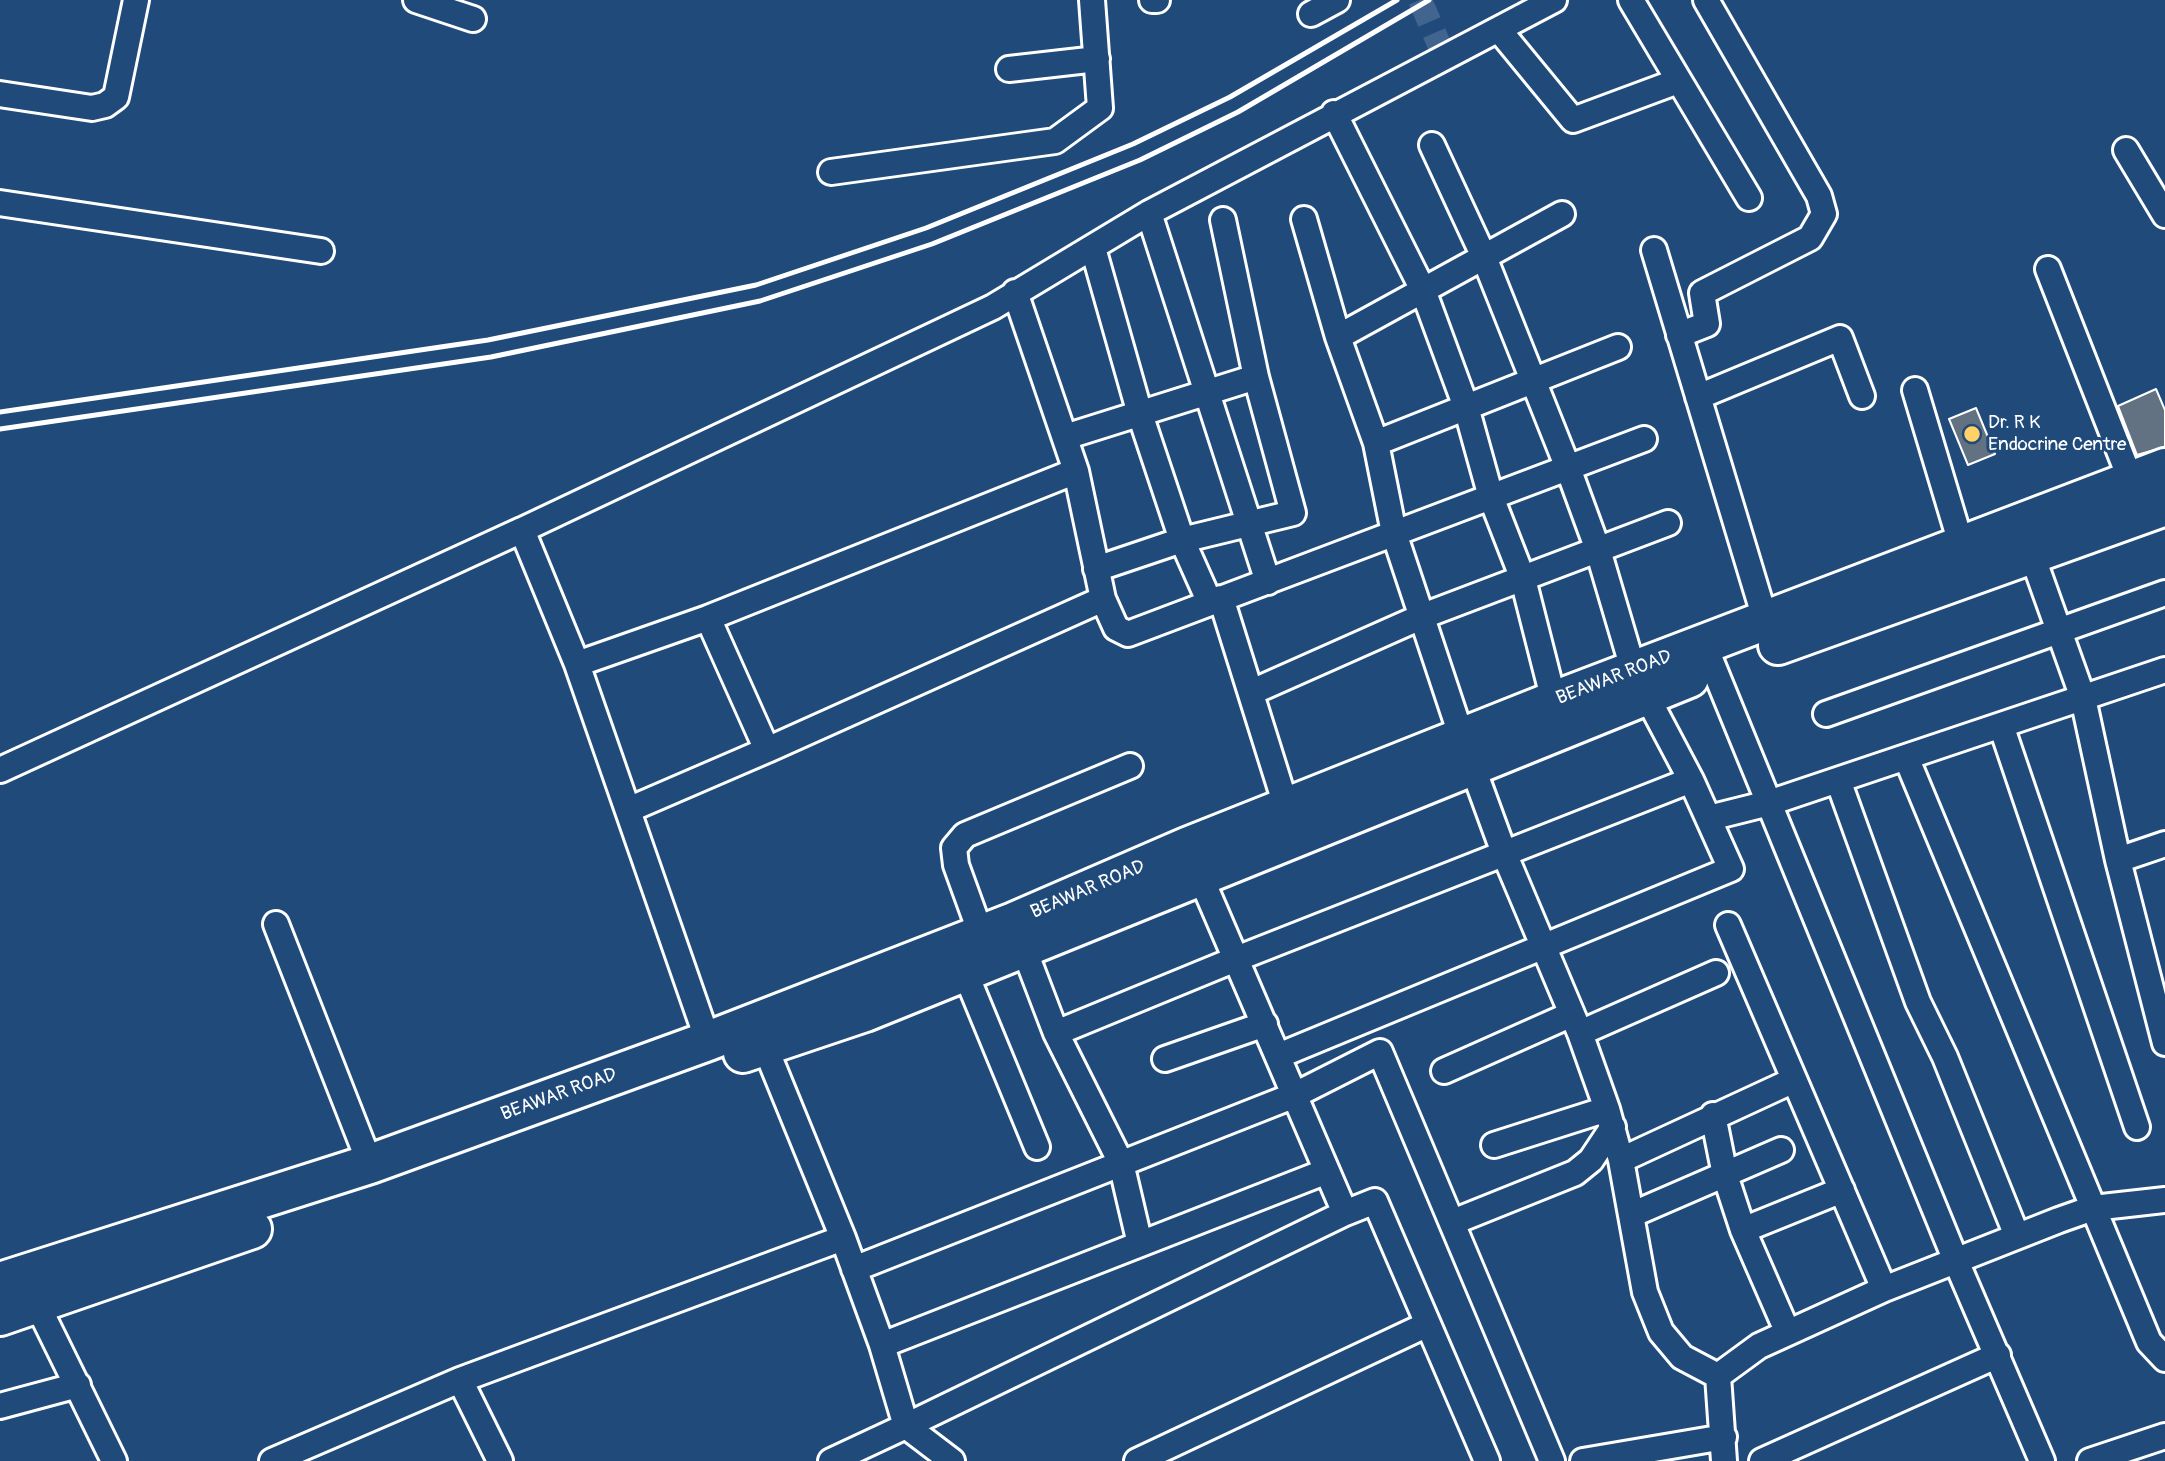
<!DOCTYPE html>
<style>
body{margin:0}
canvas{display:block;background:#1f4a7a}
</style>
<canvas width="2165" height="1461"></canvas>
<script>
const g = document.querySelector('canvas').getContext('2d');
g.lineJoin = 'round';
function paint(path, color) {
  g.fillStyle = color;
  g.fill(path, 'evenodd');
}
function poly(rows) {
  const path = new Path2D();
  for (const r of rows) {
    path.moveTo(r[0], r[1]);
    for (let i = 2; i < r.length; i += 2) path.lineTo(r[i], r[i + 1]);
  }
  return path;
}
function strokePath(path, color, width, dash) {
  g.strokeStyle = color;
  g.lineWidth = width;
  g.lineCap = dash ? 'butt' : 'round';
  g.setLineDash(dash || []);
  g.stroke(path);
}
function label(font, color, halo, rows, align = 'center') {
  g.font = font + ' Pangolin,sans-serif';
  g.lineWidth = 6;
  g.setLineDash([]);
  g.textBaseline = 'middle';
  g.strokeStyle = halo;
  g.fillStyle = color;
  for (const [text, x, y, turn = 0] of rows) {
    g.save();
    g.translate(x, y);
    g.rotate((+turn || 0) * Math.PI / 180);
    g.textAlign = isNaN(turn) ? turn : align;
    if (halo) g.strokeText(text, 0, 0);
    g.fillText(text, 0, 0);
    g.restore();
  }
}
const building = poly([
 [2156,389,2165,410,2165,447,2137,455,2118,406,2156,389],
 [1976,408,1995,454,1968,465,1949,419,1976,408]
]);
paint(building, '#627282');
strokePath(building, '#fff', 2);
strokePath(poly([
 [1420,0,1444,56]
]), '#41658e', 24, [24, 12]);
const minor = poly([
 [416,0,473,19],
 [1152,0,1157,0],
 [1631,0,1749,198],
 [1311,14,1337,0],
 [1499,30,1573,120,1678,81],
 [1009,69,1097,59],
 [0,94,92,108,105,105,116,97,136,0],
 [1334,113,1423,290,1466,407,1491,497,1523,579,1554,701],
 [2126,150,2165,215],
 [831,172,1055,141,1100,108,1092,0],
 [0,203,321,251],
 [1149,213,1268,582],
 [1304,219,1338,337,1376,443,1394,533,1462,738,1504,853,1580,1033,1607,1109,1621,1160,1645,1292,1661,1332,1682,1357,1718,1376],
 [1093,248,1140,414,1182,540,1210,603],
 [1654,250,1766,622],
 [2048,269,2131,481],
 [1015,292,1076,471,1103,599,1116,628,1128,634,1644,439],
 [1679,335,1707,324,1702,293,1810,238,1824,214,1819,196,1706,0],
 [1338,337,1562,214],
 [1915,390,1962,547],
 [1698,397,1840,338,1862,396],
 [1065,437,1256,377],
 [1376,443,1618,347],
 [2027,541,2083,698,2118,860,2165,1043],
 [1096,569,1182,540,1293,513,1256,377,1223,220],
 [1221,598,1287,809],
 [708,618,767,750,1103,599],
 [1704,644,1956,1261,2042,1461],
 [577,664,708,618,1076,471],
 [1252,692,1423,616,1668,523],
 [1826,714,2165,593],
 [2001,725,2137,1127],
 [1906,757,2149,1342,2165,1359],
 [0,770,522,530],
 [1838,780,1918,1002,1945,1057,2017,1236],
 [628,810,767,750],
 [1709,818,1769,803,2165,670],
 [2118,860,2165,844],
 [1195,864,1345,1213,1375,1201,1487,1461],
 [276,924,370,1164],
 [1728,925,1884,1289],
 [981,934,956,865,954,848,965,835,1130,766],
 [1019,936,1056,1033,1121,1163,1140,1244],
 [960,960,1037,1147],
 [759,1032,843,1238,882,1345,906,1426,831,1461],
 [1056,1033,1236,959,1691,780],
 [1580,1033,1716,973],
 [708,1041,577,664,522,530,993,307,1149,213,1554,0],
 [1278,1056,1731,869,1691,780,1634,672,1598,550,1568,468,1484,257,1432,145],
 [1165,1059,1265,1024],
 [1444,1071,1572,1014],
 [1713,1115,1725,1175,1743,1230,1787,1331],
 [1494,1145,1607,1109],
 [1621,1160,1794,1080],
 [1631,1215,1781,1150],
 [1453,1222,1575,1173,1591,1160,1613,1127],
 [1743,1230,1842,1190],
 [854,1269,1295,1095,1380,1052,1552,1461],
 [37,1304,114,1461],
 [882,1345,1327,1171],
 [460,1380,500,1461],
 [0,1406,78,1385],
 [272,1461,460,1380,843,1238],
 [952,1461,906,1426,1345,1213],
 [1137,1461,1428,1324],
 [1583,1461,1724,1437],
 [1724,1461,1718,1376,1759,1346,1884,1289,2059,1220,2093,1208,2165,1200],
 [1762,1461,1998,1355],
 [2090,1461,2165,1436]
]);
const primary = poly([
 [1778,645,2165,506],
 [743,1053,865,1012,1689,678],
 [0,1282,370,1164,708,1041,1014,922,1187,847,1554,701,2165,468],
 [0,1316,252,1229]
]);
strokePath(minor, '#fff', 30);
strokePath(primary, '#fff', 44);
strokePath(minor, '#1f4a7a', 24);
strokePath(primary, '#1f4a7a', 38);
strokePath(poly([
 [0,412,488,340,756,285,926,228,1133,144,1230,97,1397,0],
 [0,429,491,357,760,301,932,244,1140,160,1238,112,1429,0]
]), '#fff', 5);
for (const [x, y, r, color] of [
 [1972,434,9,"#ffd166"]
]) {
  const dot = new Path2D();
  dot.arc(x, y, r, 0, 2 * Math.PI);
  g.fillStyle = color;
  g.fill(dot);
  strokePath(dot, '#1f4a7a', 2.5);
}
label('19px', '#fff', '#1f4a7a', [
 ["Dr. R K",1988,423],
 ["Endocrine Centre",1988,445]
], 'left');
label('19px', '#fff', '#1f4a7a', [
 ["BEAWAR ROAD",1614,678,-21],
 ["BEAWAR ROAD",1088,890,-23],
 ["BEAWAR ROAD",559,1095,-20]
]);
</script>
